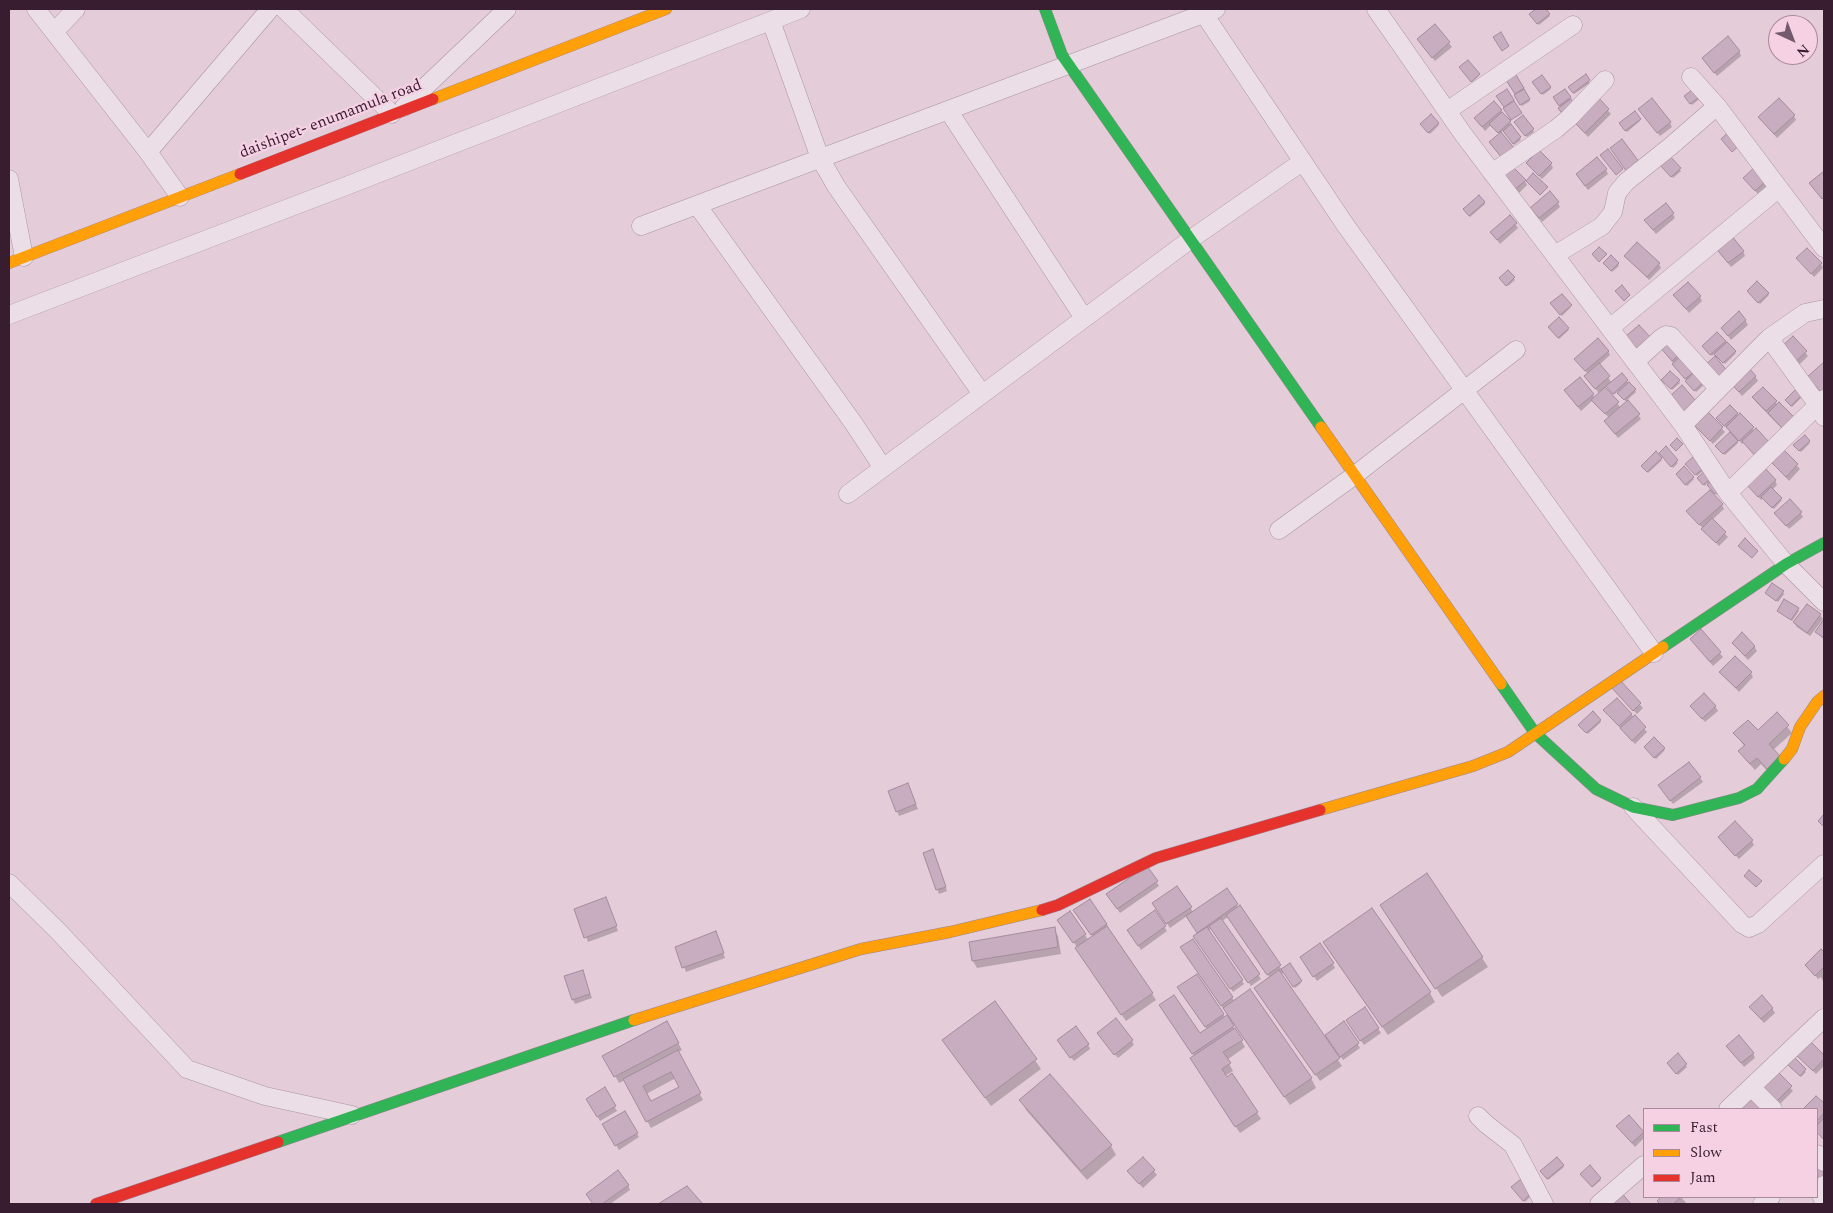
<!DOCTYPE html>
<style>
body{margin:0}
#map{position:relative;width:1833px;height:1213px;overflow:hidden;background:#e4ccd9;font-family:Spectral,serif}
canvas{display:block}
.frame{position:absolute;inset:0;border:10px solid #381d31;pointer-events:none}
.legend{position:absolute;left:1643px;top:1108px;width:175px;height:90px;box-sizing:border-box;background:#f6d1e4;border:1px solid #aa899c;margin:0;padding:6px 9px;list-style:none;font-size:15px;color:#381d31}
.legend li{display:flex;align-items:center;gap:10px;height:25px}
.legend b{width:25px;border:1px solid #aa899c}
.north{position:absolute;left:1768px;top:15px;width:50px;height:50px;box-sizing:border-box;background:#f6d1e4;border:1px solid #aa899c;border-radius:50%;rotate:137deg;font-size:14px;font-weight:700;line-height:20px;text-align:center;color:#381d31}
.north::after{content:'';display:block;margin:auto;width:18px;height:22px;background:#745a6c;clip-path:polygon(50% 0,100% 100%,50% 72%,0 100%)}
</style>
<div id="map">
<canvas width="1833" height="1213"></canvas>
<div class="frame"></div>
<ul class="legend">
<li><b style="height:6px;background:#30b455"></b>Fast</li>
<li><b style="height:6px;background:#ff9f0a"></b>Slow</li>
<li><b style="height:6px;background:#e5322d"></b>Jam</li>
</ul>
<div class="north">N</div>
</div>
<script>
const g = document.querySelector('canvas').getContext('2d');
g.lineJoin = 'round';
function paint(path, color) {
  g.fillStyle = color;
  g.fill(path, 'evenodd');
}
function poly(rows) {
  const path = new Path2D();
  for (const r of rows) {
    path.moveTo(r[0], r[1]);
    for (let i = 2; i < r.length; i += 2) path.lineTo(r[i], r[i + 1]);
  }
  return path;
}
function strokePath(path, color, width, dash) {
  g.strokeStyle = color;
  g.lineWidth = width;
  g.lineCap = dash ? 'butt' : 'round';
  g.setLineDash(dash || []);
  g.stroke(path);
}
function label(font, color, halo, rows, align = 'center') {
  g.font = font + ' Spectral,serif';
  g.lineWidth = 4.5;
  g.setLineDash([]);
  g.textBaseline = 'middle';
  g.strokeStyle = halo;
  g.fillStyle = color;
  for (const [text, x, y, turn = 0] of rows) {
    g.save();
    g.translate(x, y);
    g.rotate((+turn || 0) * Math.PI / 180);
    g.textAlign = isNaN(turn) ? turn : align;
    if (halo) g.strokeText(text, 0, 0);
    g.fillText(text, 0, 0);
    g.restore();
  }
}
paint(poly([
 [1538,9,1544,9,1550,16,1539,25,1531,15],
 [1435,26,1452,47,1435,61,1421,43],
 [1739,51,1741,56,1717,76,1703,59],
 [1462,69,1479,75,1479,76,1472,82],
 [1585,76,1590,83,1574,94,1570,87],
 [1505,77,1523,88,1530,101,1522,106],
 [1542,77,1551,89,1543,95,1533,83],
 [1564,90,1571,100,1561,107,1554,98],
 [1686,97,1702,97,1692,105],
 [1597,98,1611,114,1588,137,1573,121],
 [1494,103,1504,116,1507,124,1510,122,1521,140,1514,145,1504,130,1500,133,1505,162,1490,143,1500,134,1491,125,1485,131,1478,122],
 [1634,113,1640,121,1627,132,1620,124],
 [1642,113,1670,123,1672,127,1660,136],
 [1794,116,1796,120,1777,138,1760,118],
 [1438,124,1439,125,1430,134,1423,126],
 [1517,124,1533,130,1534,132,1527,137],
 [1668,155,1681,171,1673,178,1661,164],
 [1551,164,1553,168,1542,179,1530,167],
 [1606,170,1608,174,1588,190,1580,179],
 [1503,176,1525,181,1527,185,1518,194],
 [1744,178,1770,183,1758,194],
 [1484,202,1485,204,1470,217,1465,211],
 [1558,203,1560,207,1542,222,1531,208],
 [1673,214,1675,218,1656,234,1648,224],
 [1510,217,1518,228,1500,244,1494,236],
 [1743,251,1745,256,1731,267,1719,252],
 [1626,256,1659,264,1661,268,1649,280],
 [1798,259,1821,264,1823,268,1814,277],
 [1618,264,1619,266,1612,272,1606,265],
 [1508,272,1515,280,1508,286,1502,280],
 [1749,292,1768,294,1769,295,1760,304],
 [1674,295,1700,297,1702,301,1689,313],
 [1553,305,1571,306,1571,307,1562,316],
 [1745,320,1748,325,1731,340,1722,328],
 [1551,329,1568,329,1569,330,1559,339],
 [1667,338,1706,383,1696,392,1662,349],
 [1793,338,1808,356,1798,366,1785,351],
 [1725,341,1736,353,1725,364,1715,353,1712,356,1705,348],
 [1608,351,1610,355,1599,365,1612,383,1627,381,1635,390,1636,392,1627,400,1641,419,1618,438,1608,425,1609,418,1593,400,1581,411,1568,395,1593,395,1595,398,1600,394,1588,381,1586,377,1588,374,1578,363],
 [1607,385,1614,395,1618,391,1627,403,1621,408,1604,388],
 [1755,376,1758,381,1742,396,1732,384],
 [1664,381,1679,381,1680,383,1672,390],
 [1796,391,1802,397,1792,407,1787,402],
 [1754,398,1776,402,1788,435,1756,402],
 [1706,412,1725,432,1713,444,1694,424],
 [1737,414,1755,431,1760,461,1744,443,1742,444,1736,437,1738,443,1725,455,1717,446,1731,433,1727,426,1725,427,1719,420],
 [1809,442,1810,443,1801,452,1796,447],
 [1666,448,1678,463,1673,468,1662,455],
 [1784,451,1800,469,1789,481,1772,462],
 [1661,459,1662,460,1648,473,1643,468],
 [1688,465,1704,470,1697,476],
 [1684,468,1694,479,1687,486,1678,476],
 [1707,471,1723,489,1717,495,1707,483,1705,486,1699,480],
 [1775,480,1777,485,1772,490,1782,500,1774,509,1763,498,1761,500,1747,484],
 [1722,505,1724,509,1712,520,1728,537,1719,546,1688,512],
 [1800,512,1803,517,1789,529,1776,513],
 [1783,592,1784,594,1778,602,1766,593],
 [1798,609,1799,611,1792,621,1778,611],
 [1820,615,1823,619,1810,636,1797,627,1794,623],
 [1824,622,1824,640,1817,632],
 [1701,631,1723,657,1713,666,1691,639],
 [1733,644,1754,646,1757,651,1748,660],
 [1721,673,1751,673,1753,677,1739,692],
 [1619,681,1643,708,1637,714,1615,691],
 [1691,706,1715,706,1718,711,1705,722],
 [1607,714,1631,714,1647,732,1635,744],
 [1777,714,1792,733,1773,750,1771,775,1761,764,1755,770,1744,758,1740,751,1745,747,1735,734,1758,732],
 [1600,721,1601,722,1588,734,1581,726],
 [1646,748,1664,749,1665,750,1656,759],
 [1689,763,1703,782,1673,804,1662,789],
 [908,785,918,809,899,816,897,811],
 [1722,841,1752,841,1754,845,1739,859],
 [924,854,935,855,947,891,939,894],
 [1147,868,1159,886,1120,913,1111,899],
 [1427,874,1488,967,1442,997,1387,914],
 [1226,890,1282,970,1300,981,1301,983,1295,988,1284,972,1281,975,1342,1066,1320,1081,1260,995,1270,978,1228,917,1222,921,1261,979,1251,986,1212,928,1208,931,1244,984,1233,992,1198,941,1199,934,1187,916,1170,928,1156,907,1190,907,1193,912],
 [608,903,618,931,588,942,576,910],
 [1154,912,1167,931,1141,950,1131,934],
 [1077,915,1106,924,1156,1000,1126,1021,1081,955,1071,937,1085,935,1089,941,1093,937],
 [1054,929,1058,936,1061,954,977,968,973,961],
 [718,937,725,958,686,972,676,947],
 [1821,951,1824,954,1824,983,1821,977,1818,979,1806,965],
 [1184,952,1232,998,1311,1078,1316,1088,1290,1105],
 [1330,952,1430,993,1435,1002,1388,1035],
 [1304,961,1333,964,1335,968,1317,981],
 [582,972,592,998,575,1004,573,1000],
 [1196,976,1225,1017,1233,1026,1245,1047,1227,1060,1233,1071,1225,1076,1257,1113,1261,1119,1240,1133,1195,1065,1194,1056,1165,1012,1199,1034,1207,1029,1183,994],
 [995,1003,1041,1069,991,1106,949,1049],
 [1772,1008,1775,1013,1764,1023,1753,1011],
 [1365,1009,1381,1033,1364,1045,1350,1025],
 [667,1023,682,1050,678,1052,703,1100,651,1128,625,1080,619,1083,604,1056],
 [676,1078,681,1087,651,1103,646,1094],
 [1343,1023,1360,1048,1343,1060,1329,1039],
 [1101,1037,1132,1041,1134,1045,1118,1058],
 [1808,1041,1824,1057,1824,1066,1816,1074,1796,1053],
 [1088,1044,1090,1049,1074,1061,1061,1045],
 [1730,1050,1753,1053,1755,1058,1744,1067],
 [1678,1055,1687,1067,1678,1075,1669,1065],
 [1794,1059,1806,1072,1801,1077,1789,1066],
 [1776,1071,1793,1091,1777,1107],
 [604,1089,617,1111,600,1121,587,1099],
 [1816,1097,1824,1105,1824,1140,1817,1132,1817,1109,1805,1109],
 [1021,1100,1111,1146,1116,1155,1087,1180,1026,1110],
 [624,1113,639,1137,619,1150,604,1125],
 [1629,1116,1644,1135,1644,1138,1635,1147,1620,1130],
 [1143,1158,1157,1175,1143,1188,1131,1175],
 [1557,1158,1564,1167,1548,1180,1541,1171],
 [1817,1158,1824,1165,1824,1181,1817,1181],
 [1583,1176,1600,1179,1601,1180,1593,1187],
 [628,1185,630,1190,610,1204,594,1204,590,1198],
 [1514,1189,1532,1195,1525,1202],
 [1663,1197,1681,1197,1687,1204,1660,1204,1658,1201]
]), '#0003');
const building = poly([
 [1536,9,1546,9,1550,14,1537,24,1529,14,1536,9],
 [1435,24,1450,42,1432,58,1417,39,1435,24],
 [1501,32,1509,46,1502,51,1493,37,1501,32],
 [1728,36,1740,51,1714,73,1702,58,1728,36],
 [1468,60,1480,74,1471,82,1459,67,1468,60],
 [1513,70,1524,88,1515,94,1504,77,1513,70],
 [1586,74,1590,80,1573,93,1568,87,1586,74],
 [1542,75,1551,87,1541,94,1532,82,1542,75],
 [1696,87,1702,95,1690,104,1684,96,1696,87],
 [1507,89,1514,100,1504,107,1496,96,1507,89],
 [1524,89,1530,99,1520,105,1514,95,1524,89],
 [1565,89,1571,97,1559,106,1553,97,1565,89],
 [1597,96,1609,109,1585,133,1572,120,1597,96],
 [1652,98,1671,122,1657,133,1638,109,1652,98],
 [1779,98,1795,115,1774,134,1758,117,1779,98],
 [1571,99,1576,108,1564,116,1558,108,1571,99],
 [1494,101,1502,110,1482,127,1474,118,1494,101],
 [1514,101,1522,113,1511,120,1503,108,1514,101],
 [1635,111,1641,119,1625,131,1619,123,1635,111],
 [1502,112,1511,121,1498,133,1489,124,1502,112],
 [1431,114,1439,123,1428,133,1420,124,1431,114],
 [1523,115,1534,129,1525,136,1514,122,1523,115],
 [1511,124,1521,137,1513,144,1503,131,1511,124],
 [1731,130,1742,143,1732,152,1721,139,1731,130],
 [1501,132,1514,148,1502,158,1489,142,1501,132],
 [1622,139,1640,163,1627,172,1610,148,1622,139],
 [1608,149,1623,169,1616,175,1600,155,1608,149],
 [1539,150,1552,163,1539,176,1526,163,1539,150],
 [1668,154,1681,168,1671,177,1658,163,1668,154],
 [1597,157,1607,169,1585,186,1576,174,1597,157],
 [1757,165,1769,178,1755,191,1743,178,1757,165],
 [1512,166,1526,180,1514,190,1501,176,1512,166],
 [1824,171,1824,197,1822,199,1809,183,1824,171],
 [1533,173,1548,187,1540,195,1526,181,1533,173],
 [1550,191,1559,202,1539,218,1530,208,1550,191],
 [1479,195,1485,202,1469,216,1463,209,1479,195],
 [1666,203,1674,213,1653,230,1644,220,1666,203],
 [1510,215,1517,223,1497,240,1490,232,1510,215],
 [1731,235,1744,251,1728,263,1715,247,1731,235],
 [1637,242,1660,263,1647,277,1624,256,1637,242],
 [1599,247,1607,254,1599,262,1592,254,1599,247],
 [1807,248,1822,263,1811,274,1796,258,1807,248],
 [1611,255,1619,263,1611,271,1603,263,1611,255],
 [1508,270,1515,277,1506,286,1499,278,1508,270],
 [1757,281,1769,293,1758,303,1747,291,1757,281],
 [1688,282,1701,296,1686,309,1673,295,1688,282],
 [1622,285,1630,295,1624,301,1615,291,1622,285],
 [1562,294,1572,305,1560,315,1550,303,1562,294],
 [1739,311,1746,320,1728,336,1721,328,1739,311],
 [1559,317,1569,328,1558,338,1548,327,1559,317],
 [1639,325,1652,339,1638,350,1626,336,1639,325],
 [1717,332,1726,341,1710,355,1702,346,1717,332],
 [1668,336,1682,352,1672,361,1658,345,1668,336],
 [1793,336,1807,351,1795,362,1781,347,1793,336],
 [1598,338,1609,351,1585,371,1574,359,1598,338],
 [1727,342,1736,351,1723,363,1714,354,1727,342],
 [1682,355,1696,370,1685,379,1672,364,1682,355],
 [1715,356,1728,372,1717,382,1703,367,1715,356],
 [1824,362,1824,395,1807,377,1824,362],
 [1599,363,1610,376,1595,389,1584,376,1599,363],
 [1748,367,1756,376,1739,392,1730,383,1748,367],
 [1697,370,1706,380,1694,391,1685,381,1697,370],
 [1670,371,1680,380,1671,389,1661,380,1670,371],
 [1622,373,1628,380,1613,394,1606,386,1622,373],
 [1580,377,1594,394,1578,407,1564,390,1580,377],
 [1629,382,1636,389,1624,400,1617,393,1629,382],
 [1682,385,1696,401,1684,412,1669,397,1682,385],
 [1605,387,1619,402,1605,414,1591,400,1605,387],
 [1763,387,1777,401,1766,411,1752,397,1763,387],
 [1796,389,1802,395,1791,406,1785,400,1796,389],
 [1628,400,1640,414,1615,434,1604,421,1628,400],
 [1779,402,1797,420,1785,431,1768,413,1779,402],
 [1730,405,1738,413,1724,426,1716,418,1730,405],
 [1706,410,1723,427,1710,441,1693,424,1706,410],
 [1740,413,1754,427,1739,441,1726,427,1740,413],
 [1756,428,1771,444,1757,458,1742,441,1756,428],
 [1730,432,1738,441,1723,454,1715,446,1730,432],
 [1805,435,1810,441,1799,451,1793,445,1805,435],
 [1677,438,1683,444,1676,451,1670,445,1677,438],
 [1666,446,1678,460,1671,467,1659,453,1666,446],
 [1783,449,1798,464,1786,477,1771,462,1783,449],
 [1656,451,1662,458,1647,472,1641,466,1656,451],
 [1694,456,1704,468,1695,475,1685,464,1694,456],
 [1684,466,1694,477,1685,485,1676,474,1684,466],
 [1763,466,1776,480,1758,497,1745,483,1763,466],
 [1707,469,1713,476,1703,485,1697,478,1707,469],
 [1714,477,1723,487,1715,494,1707,485,1714,477],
 [1771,487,1782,498,1772,508,1761,497,1771,487],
 [1710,490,1723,504,1699,525,1686,511,1710,490],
 [1790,499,1802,512,1786,526,1774,513,1790,499],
 [1712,518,1726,532,1716,543,1701,529,1712,518],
 [1745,538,1758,551,1752,558,1738,546,1745,538],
 [1772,583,1784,591,1776,601,1765,593,1772,583],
 [1784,599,1799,608,1791,620,1777,611,1784,599],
 [1807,604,1821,614,1807,633,1793,622,1807,604],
 [1824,619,1824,638,1815,632,1824,619],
 [1701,629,1721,652,1710,662,1690,639,1701,629],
 [1742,632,1755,646,1745,656,1732,643,1742,632],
 [1735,656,1752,672,1736,688,1719,672,1735,656],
 [1619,679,1641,703,1633,711,1611,687,1619,679],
 [1704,693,1716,706,1702,719,1690,706,1704,693],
 [1617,698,1632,714,1619,726,1603,710,1617,698],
 [1593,711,1601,720,1586,733,1578,725,1593,711],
 [1777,712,1789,725,1769,744,1780,756,1767,769,1757,758,1750,764,1738,751,1745,745,1733,733,1748,720,1758,730,1777,712],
 [1635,715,1646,727,1632,741,1620,728,1635,715],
 [1654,737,1665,748,1654,758,1644,747,1654,737],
 [1689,762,1701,777,1670,801,1658,785,1689,762],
 [908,783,916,804,896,812,888,791,908,783],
 [1824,814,1824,827,1818,821,1824,814],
 [1735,821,1753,840,1735,856,1718,837,1735,821],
 [933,849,946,887,936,890,923,853,933,849],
 [1147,866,1158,881,1117,909,1106,894,1147,866],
 [1749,870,1762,881,1756,887,1744,876,1749,870],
 [1427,873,1483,957,1435,989,1380,905,1427,873],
 [1177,886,1192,907,1166,924,1152,903,1177,886],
 [1227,888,1238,904,1197,933,1186,916,1227,888],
 [606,897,617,926,584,938,574,909,606,897],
 [1090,899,1107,924,1091,935,1073,910,1090,899],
 [1240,905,1281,965,1267,975,1226,915,1240,905],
 [1372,908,1431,992,1382,1027,1323,942,1372,908],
 [1155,910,1166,926,1138,946,1127,930,1155,910],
 [1070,911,1086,934,1073,943,1057,920,1070,911],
 [1221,918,1260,974,1248,983,1209,926,1221,918],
 [1107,926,1153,993,1121,1015,1075,948,1107,926],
 [1055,927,1058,947,972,961,969,942,1055,927],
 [1207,927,1243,980,1230,989,1193,936,1207,927],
 [716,931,724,953,682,968,675,947,716,931],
 [1193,939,1233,997,1221,1006,1180,947,1193,939],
 [1320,943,1334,963,1313,977,1300,957,1320,943],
 [1821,949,1824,952,1824,967,1815,976,1805,965,1821,949],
 [1290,963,1302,981,1293,987,1281,969,1290,963],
 [583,970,590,994,572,1000,564,976,583,970],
 [1279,970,1340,1058,1315,1075,1254,988,1279,970],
 [1197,974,1224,1014,1205,1027,1177,987,1197,974],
 [1250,989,1312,1078,1284,1097,1223,1008,1250,989],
 [1174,995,1200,1033,1227,1015,1234,1026,1192,1054,1159,1005,1174,995],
 [1762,995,1773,1008,1761,1019,1749,1007,1762,995],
 [995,1001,1037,1059,985,1098,942,1040,995,1001],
 [1365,1007,1379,1028,1360,1041,1346,1020,1365,1007],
 [1116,1018,1133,1040,1114,1055,1097,1033,1116,1018],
 [667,1021,679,1043,614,1077,602,1056,667,1021],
 [1344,1021,1359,1043,1340,1057,1325,1035,1344,1021],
 [1076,1026,1089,1044,1070,1058,1057,1040,1076,1026],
 [1235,1028,1243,1040,1223,1052,1231,1063,1222,1069,1227,1077,1232,1073,1258,1112,1235,1127,1190,1058,1235,1028],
 [1739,1035,1754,1053,1741,1063,1726,1046,1739,1035],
 [1808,1039,1824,1055,1824,1059,1813,1071,1794,1053,1808,1039],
 [678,1050,701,1093,646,1122,623,1079,678,1050],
 [671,1072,679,1087,651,1101,643,1086,671,1072],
 [1678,1053,1687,1064,1676,1074,1667,1063,1678,1053],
 [1794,1057,1806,1069,1800,1076,1787,1064,1794,1057],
 [1776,1070,1792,1086,1774,1104,1758,1087,1776,1070],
 [1050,1074,1112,1145,1081,1171,1019,1100,1050,1074],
 [605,1087,616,1106,597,1117,586,1099,605,1087],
 [1752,1090,1763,1109,1737,1109,1752,1090],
 [1816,1096,1824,1103,1824,1113,1817,1121,1817,1109,1803,1109,1816,1096],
 [625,1111,638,1133,615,1146,602,1124,625,1111],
 [1629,1115,1644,1132,1632,1143,1616,1126,1629,1115],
 [1824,1118,1824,1140,1817,1132,1817,1125,1824,1118],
 [1817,1156,1824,1163,1824,1175,1818,1181,1817,1156],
 [1143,1157,1155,1170,1139,1184,1127,1171,1143,1157],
 [1557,1157,1564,1165,1547,1179,1540,1171,1557,1157],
 [1590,1165,1601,1178,1592,1187,1580,1174,1590,1165],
 [618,1170,629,1185,602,1204,593,1204,586,1194,618,1170],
 [1521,1179,1532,1193,1523,1201,1511,1187,1521,1179],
 [687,1186,703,1204,658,1204,687,1186],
 [1620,1191,1631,1204,1605,1204,1620,1191],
 [1661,1197,1681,1197,1673,1204,1660,1204,1657,1201,1661,1197]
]);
paint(building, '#c8adc0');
strokePath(building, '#a58b9d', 1);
const street = poly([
 [36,9,148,152,180,197],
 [284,9,392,114],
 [1376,9,1463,134,1683,425,1728,493,1786,564,1824,602],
 [1204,14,1346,226,1654,653],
 [771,21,820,158,836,186,982,394],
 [55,31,76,9],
 [1691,77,1717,106,1824,248],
 [404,107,507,9],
 [948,110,1084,318],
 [1447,111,1573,25],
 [148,152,270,9],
 [1492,173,1556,129,1569,118,1605,80],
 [9,179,24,257],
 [697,205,854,424,883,468],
 [641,226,1216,9],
 [1555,255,1602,226,1613,212,1617,193,1626,182,1671,146,1717,106],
 [9,315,346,186,801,9],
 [1610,328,1779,188],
 [1769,338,1818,405,1824,417],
 [1635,362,1660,339,1666,335,1671,336,1718,388],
 [1683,425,1769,338,1805,313,1824,309],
 [1728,493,1824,399],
 [848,494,1191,239,1302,162],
 [1279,530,1355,475,1516,350],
 [1633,807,1742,924,1749,928,1758,924,1824,864],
 [9,883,58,931,187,1069,265,1096,352,1115],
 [1752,1088,1773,1109],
 [1728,1109,1824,1018],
 [1478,1116,1486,1124,1513,1145,1544,1204],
 [1817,1154,1824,1162],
 [1824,1185,1820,1192,1824,1202],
 [1599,1204,1644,1165],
 [1762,1204,1771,1197]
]);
const fast = poly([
 [1045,9,1062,55,1321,427],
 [1663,647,1786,564,1824,543],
 [1501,684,1535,733,1596,789,1633,807,1673,815,1739,798,1757,789,1784,759],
 [278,1142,634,1020]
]);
const slow = poly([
 [433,99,666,9],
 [9,263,240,174],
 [1321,427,1501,684],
 [1784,759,1792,749,1800,727,1817,702,1824,696],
 [1320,810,1473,766,1508,752,1663,647],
 [634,1020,861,949,950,932,1042,910]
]);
const jam = poly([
 [240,174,433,99],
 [1042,910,1058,905,1156,858,1320,810],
 [96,1204,278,1142]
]);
strokePath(street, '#a995a1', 19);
strokePath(fast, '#998592', 12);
strokePath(slow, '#998592', 12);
strokePath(jam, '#998592', 12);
strokePath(street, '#ecdee6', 18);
strokePath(fast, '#30b455', 11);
strokePath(slow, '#ff9f0a', 11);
strokePath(jam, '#e5322d', 11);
label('16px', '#381d31', '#f6d1e4', [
 ["daishipet- enumamula road",331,120,-21]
]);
</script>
